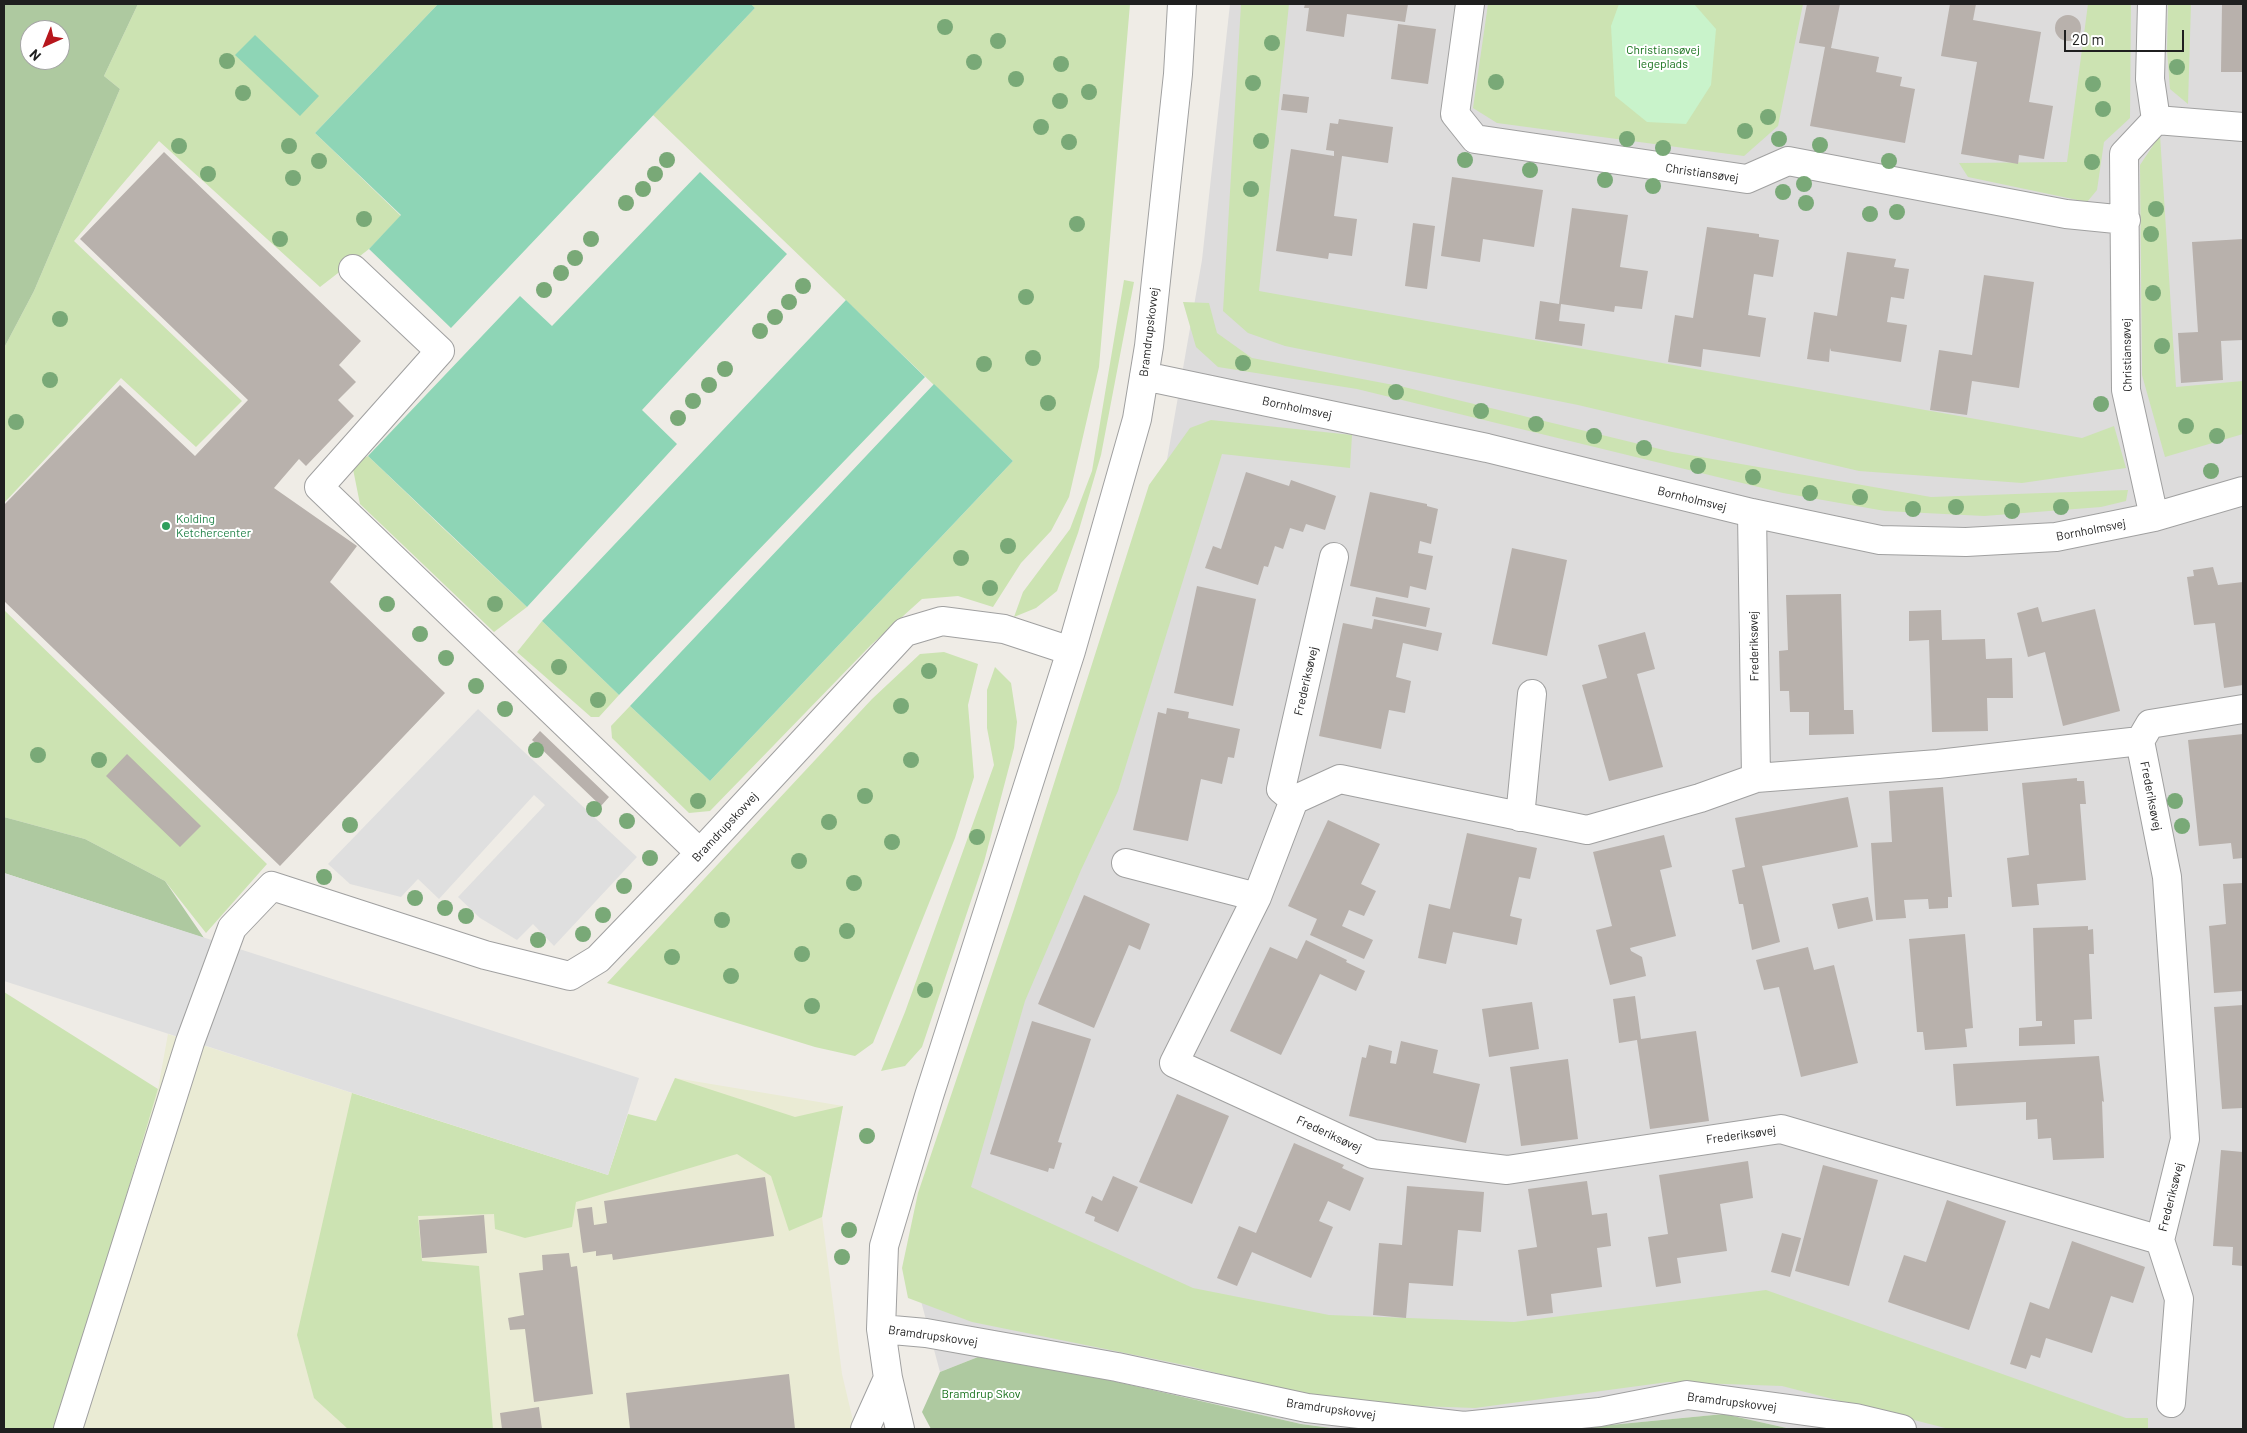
<!DOCTYPE html>
<meta charset="utf-8">
<style>
body{margin:0}
#map{position:relative;width:2247px;height:1433px;overflow:hidden;background:#efece6;font-family:Barlow,sans-serif}
canvas{display:block}
.frame{position:absolute;inset:0;border:5px solid #1f1f1f;pointer-events:none}
.north{position:absolute;left:20px;top:20px;width:50px;height:50px;box-sizing:border-box;background:#fff;border:1px solid #a5a5a5;border-radius:50%;rotate:224deg;font-size:14px;font-weight:700;line-height:20px;text-align:center;color:#1f1f1f}
.north::after{content:'';display:block;margin:auto;width:18px;height:22px;background:#b7171d;clip-path:polygon(50% 0,100% 100%,50% 72%,0 100%)}
.scale{position:absolute;left:2064px;top:30px;width:120px;height:22px;box-sizing:border-box;border:2px solid #1f1f1f;border-top:0;padding-left:6px;font-size:15px;line-height:18px;white-space:nowrap;color:#1f1f1f;-webkit-text-stroke:4px #fff;paint-order:stroke}
</style>
<div id="map">
<canvas width="2247" height="1433"></canvas>
<div class="frame"></div>
<div class="north">N</div>
<div class="scale">20 m</div>
</div>
<script>
const g = document.querySelector('canvas').getContext('2d');
g.lineJoin = 'round';
function paint(path, color) {
  g.fillStyle = color;
  g.fill(path, 'evenodd');
}
function poly(rows) {
  const path = new Path2D();
  for (const r of rows) {
    if (r.length === 3) {
      path.moveTo(r[0] + r[2], r[1]);
      path.arc(r[0], r[1], r[2], 0, 2 * Math.PI);
      continue;
    }
    path.moveTo(r[0], r[1]);
    for (let i = 2; i < r.length; i += 2) path.lineTo(r[i], r[i + 1]);
  }
  return path;
}
function strokePath(path, color, width, dash) {
  g.strokeStyle = color;
  g.lineWidth = width;
  g.lineCap = dash ? 'butt' : 'round';
  g.setLineDash(dash || []);
  g.stroke(path);
}
function label(font, color, halo, rows, align = 'center') {
  g.font = font + ' Barlow,sans-serif';
  g.lineWidth = 4;
  g.setLineDash([]);
  g.textBaseline = 'middle';
  g.strokeStyle = halo;
  g.fillStyle = color;
  for (const [text, x, y, turn = 0] of rows) {
    g.save();
    g.translate(x, y);
    g.rotate((+turn || 0) * Math.PI / 180);
    g.textAlign = isNaN(turn) ? turn : align;
    if (halo) g.strokeText(text, 0, 0);
    g.fillText(text, 0, 0);
    g.restore();
  }
}
paint(poly([
 [1230,4,2243,4,2243,1429,1791,1429,1724,1414,1569,1429,1338,1429,1301,1424,1074,1372,978,1357,940,1372,910,1260,1165,471,1202,260]
]), '#dddcdc');
paint(poly([
 [168,1034,608,1175,656,1121,675,1078,843,1106,822,1217,842,1374,855,1429,57,1429,158,1089]
]), '#eaebd4');
paint(poly([
 [138,4,438,4,315,133,401,216,369,249,320,287,159,141,74,241,242,401,196,447,121,378,4,503,4,348,34,291,120,89,104,76],
 [751,4,1130,4,1099,367,1069,497,1051,531,1021,563,993,607,958,596,922,599,871,645,710,811,689,813,612,738,611,726,630,706,710,781,1013,461,653,115,755,8],
 [1241,4,1289,4,1259,291,2082,438,2114,426,2126,468,2022,483,1859,471,1578,405,1285,346,1248,333,1223,311],
 [1488,4,1803,4,1778,126,1744,156,1497,123,1473,108],
 [2088,4,2131,4,2130,118,2104,142,2097,190,2087,202,1968,177,1959,163,2067,162],
 [2168,4,2191,4,2188,104,2170,89,2167,51],
 [2160,135,2176,387,2243,381,2243,434,2165,457,2142,375,2140,165],
 [1124,280,1134,282,1101,455,1078,533,1057,591,1036,608,1014,617,1023,592,1070,529,1092,471],
 [1183,302,1209,303,1217,333,1252,358,1404,387,1672,452,1931,497,2128,490,2126,501,2101,507,1984,516,1885,511,1783,493,1357,389,1218,367,1196,347],
 [1211,420,1352,435,1350,468,1222,454,1118,791,1081,870,1025,1001,971,1187,1193,1288,1329,1315,1514,1322,1766,1290,2126,1418,2148,1418,2148,1429,1949,1429,1782,1386,1668,1382,1475,1408,1335,1403,1189,1366,972,1322,908,1298,902,1268,918,1193,1014,909,1149,485,1190,428],
 [368,456,444,529,527,607,494,632,360,504,352,464],
 [4,610,267,864,206,933,165,881,85,839,4,817],
 [542,621,619,695,599,717,591,717,517,652],
 [944,652,978,664,968,705,974,777,955,838,873,1043,855,1056,815,1047,607,983,872,699,920,654],
 [995,667,1011,683,1017,722,1014,748,984,862,922,1047,905,1066,881,1071,905,1012,994,765,987,728,987,690],
 [4,992,158,1089,57,1429,4,1429],
 [675,1078,795,1117,843,1106,822,1217,789,1231,771,1176,737,1154,576,1202,572,1227,525,1238,495,1229,494,1214,418,1216,422,1261,479,1266,493,1429,348,1429,314,1398,297,1335,352,1093,608,1175,628,1114,656,1121]
]), '#cce3b2');
paint(poly([
 [4,4,138,4,104,76,120,89,34,291,4,348],
 [30,30,60,30,60,60,30,60],
 [4,817,85,839,165,881,204,938,4,873],
 [978,1357,1074,1372,1301,1424,1338,1429,931,1429,922,1412,940,1372],
 [1724,1414,1791,1429,1569,1429]
]), '#aec9a0');
paint(poly([
 [1619,4,1694,4,1716,29,1711,85,1686,124,1647,122,1615,96,1611,26]
]), '#c9f3cb');
paint(poly([
 [438,4,751,4,755,8,451,328,369,249,401,215,315,133],
 [255,35,319,96,300,116,235,55],
 [700,172,787,254,642,410,677,444,527,607,368,456,520,296,552,326],
 [846,300,925,377,619,695,542,621],
 [934,384,1013,461,710,781,630,706]
]), '#8ed5b6');
paint(poly([
 [478,709,637,857,554,946,533,924,517,940,480,918,458,897,545,805,534,795,439,899,418,879,401,897,350,884,328,864],
 [4,873,639,1078,608,1175,4,981]
]), '#dfdfdf');
paint(poly([
 [1305,4,1408,4,1405,22,1347,14,1344,37,1306,31,1309,8,1304,8],
 [1807,4,1840,4,1831,48,1879,57,1876,72,1902,77,1900,86,1915,89,1905,143,1810,126,1825,47,1799,43],
 [1950,4,1976,4,1973,20,2041,32,2029,102,2053,106,2044,159,2019,155,2018,164,1961,154,1977,62,1941,56],
 [2222,4,2243,4,2243,72,2221,72],
 [2068,28,13],
 [1398,24,1436,29,1428,84,1391,79],
 [1283,94,1309,97,1307,113,1281,110],
 [1339,119,1393,127,1388,163,1342,156,1334,216,1357,219,1352,256,1329,253,1328,259,1276,251,1291,149,1334,156,1334,151,1326,150,1330,123,1338,124],
 [164,152,361,341,339,365,356,382,338,400,354,416,306,466,299,459,274,488,357,546,330,582,445,693,280,866,4,601,4,505,120,385,195,456,248,400,80,239],
 [1452,177,1543,190,1534,247,1483,239,1480,262,1441,256],
 [1572,208,1628,215,1620,267,1648,271,1642,309,1615,306,1614,312,1561,304,1559,321,1585,324,1582,346,1535,339,1540,301,1559,304],
 [1413,223,1435,226,1427,289,1405,286],
 [1707,227,1759,234,1759,237,1779,240,1773,277,1754,274,1748,315,1766,318,1760,357,1703,349,1701,367,1668,362,1675,315,1693,318],
 [2243,239,2243,340,2221,341,2223,380,2181,383,2178,333,2198,332,2192,242],
 [1847,252,1896,259,1894,267,1909,269,1904,299,1891,297,1887,322,1907,325,1901,362,1831,351,1830,348,1829,362,1807,359,1814,312,1837,316],
 [1984,275,2034,282,2019,388,1972,381,1967,415,1930,410,1939,350,1972,355],
 [1246,472,1289,486,1291,480,1336,496,1325,530,1306,524,1303,532,1290,528,1283,549,1275,546,1268,567,1264,566,1258,585,1205,568,1213,546,1221,549],
 [1370,492,1427,504,1427,506,1438,509,1431,544,1420,541,1418,553,1433,556,1426,590,1410,586,1408,598,1350,586],
 [1512,548,1567,560,1547,656,1492,644],
 [2213,567,2218,585,2243,582,2243,685,2224,688,2215,623,2194,625,2187,577,2194,576,2193,570],
 [1197,586,1256,599,1233,706,1174,693],
 [1841,594,1844,710,1853,710,1854,734,1809,735,1809,712,1790,712,1789,691,1780,691,1779,651,1788,650,1786,595],
 [1376,597,1430,608,1426,627,1372,616],
 [2038,607,2042,622,2095,609,2120,711,2063,726,2045,652,2028,657,2017,613],
 [1941,610,1942,640,1985,639,1986,659,2012,658,2013,698,1987,698,1988,731,1932,732,1929,640,1909,641,1909,611],
 [1374,619,1442,633,1438,651,1403,643,1396,677,1411,681,1405,713,1389,710,1381,749,1319,736,1343,623,1372,629],
 [1645,632,1655,669,1637,674,1663,767,1609,781,1582,685,1607,678,1598,645],
 [1167,708,1189,712,1188,718,1240,729,1234,758,1228,757,1222,784,1201,779,1188,841,1133,830,1158,712,1166,714],
 [540,731,609,797,601,806,532,740],
 [2243,734,2243,858,2233,859,2231,843,2199,846,2188,740],
 [127,754,201,826,180,847,106,776],
 [2077,778,2077,781,2084,781,2086,804,2080,804,2086,880,2037,884,2039,905,2012,907,2007,858,2029,855,2022,783],
 [1943,787,1952,897,1948,897,1948,908,1929,909,1928,899,1904,900,1906,918,1876,920,1871,843,1892,842,1889,791],
 [1848,797,1858,847,1762,866,1780,942,1752,950,1743,904,1739,904,1732,870,1745,867,1735,818],
 [1328,820,1380,844,1361,884,1376,891,1364,916,1349,910,1342,926,1373,940,1364,959,1310,935,1317,919,1288,906],
 [1467,833,1537,848,1530,879,1519,877,1510,916,1522,919,1517,945,1453,932,1446,964,1418,958,1429,904,1450,909],
 [1664,835,1672,867,1660,870,1676,936,1630,948,1631,951,1642,957,1646,976,1610,985,1596,930,1612,926,1593,852],
 [2243,883,2243,991,2214,993,2209,926,2226,924,2223,884],
 [1084,895,1150,924,1140,950,1129,945,1094,1028,1038,1004],
 [1868,897,1873,921,1838,929,1832,904],
 [2088,926,2088,930,2093,929,2094,954,2089,954,2092,1019,2074,1020,2075,1044,2019,1046,2019,1028,2042,1026,2042,1021,2036,1021,2033,928],
 [1965,934,1973,1028,1965,1029,1967,1047,1925,1050,1923,1032,1917,1032,1909,939],
 [1306,940,1347,960,1346,962,1365,971,1356,991,1320,974,1281,1055,1230,1031,1270,947,1297,959],
 [1808,947,1814,970,1834,965,1858,1063,1801,1077,1779,987,1764,990,1756,960],
 [1635,996,1641,1039,1696,1031,1709,1121,1650,1129,1637,1040,1619,1043,1613,999],
 [1532,1002,1539,1049,1489,1057,1482,1009],
 [2243,1005,2243,1108,2222,1109,2214,1007],
 [1032,1021,1091,1039,1058,1142,1062,1143,1054,1169,1049,1168,1048,1172,990,1154],
 [1401,1041,1438,1050,1433,1073,1480,1084,1466,1143,1349,1116,1362,1057,1366,1058,1369,1045,1392,1051,1390,1063,1396,1064],
 [2099,1056,2104,1102,2102,1101,2104,1158,2053,1160,2051,1138,2038,1139,2037,1119,2026,1120,2026,1102,1956,1106,1953,1064],
 [1568,1059,1578,1139,1521,1146,1510,1067],
 [1177,1094,1229,1116,1192,1204,1139,1182],
 [1294,1143,1344,1165,1342,1168,1364,1178,1350,1211,1328,1201,1319,1221,1333,1227,1311,1278,1252,1252,1237,1286,1217,1278,1239,1226,1256,1233],
 [2221,1150,2243,1152,2243,1266,2232,1265,2233,1247,2213,1246],
 [1748,1161,1753,1198,1720,1204,1727,1251,1677,1258,1681,1283,1656,1287,1648,1237,1668,1234,1659,1175],
 [1823,1165,1878,1180,1849,1286,1795,1271],
 [1113,1176,1138,1187,1118,1232,1094,1221,1095,1217,1085,1213,1092,1196,1102,1201],
 [765,1177,774,1236,613,1260,612,1254,596,1256,596,1251,583,1253,577,1209,592,1207,594,1225,607,1223,604,1201],
 [1587,1181,1592,1215,1607,1213,1611,1246,1597,1248,1602,1287,1551,1294,1553,1313,1527,1316,1518,1250,1537,1247,1528,1189],
 [1407,1186,1484,1192,1481,1232,1458,1230,1453,1286,1409,1283,1406,1318,1373,1315,1379,1243,1402,1245],
 [1947,1200,2006,1221,1969,1330,1888,1302,1904,1255,1926,1262],
 [484,1215,487,1253,422,1258,419,1220],
 [1782,1233,1801,1238,1790,1277,1771,1272],
 [2072,1241,2145,1267,2133,1303,2111,1296,2092,1353,2046,1338,2040,1358,2031,1355,2026,1369,2010,1364,2030,1302,2049,1309],
 [569,1253,571,1267,577,1266,593,1394,534,1402,525,1329,510,1330,508,1318,524,1315,519,1273,543,1270,542,1255],
 [789,1374,795,1429,630,1429,626,1393],
 [539,1407,542,1429,502,1429,500,1413]
]), '#b8b1ac');
const minor = poly([
 [1470,4,1455,114,1475,139,1747,179,1788,161,2066,214,2126,220],
 [2152,4,2150,79,2156,120],
 [2156,120,2243,127],
 [353,269,440,351,319,487,700,853],
 [1144,376,1487,448,1752,513,1880,540,1966,542,2056,537,2154,517,2243,491],
 [1752,513,1756,778,1700,798,1587,830,1340,779,1294,800,1257,897,1174,1063,1373,1154,1507,1170,1781,1129,2160,1240,2185,1139,2167,877,2140,741,1938,764,1756,778],
 [2154,517,2126,390,2124,154,2156,120],
 [2140,741,2150,724,2243,709],
 [1294,800,1281,789,1334,557],
 [1520,817,1532,694],
 [1126,863,1257,897],
 [2160,1240,2179,1299,2171,1403],
 [881,1329,926,1333,1117,1367,1307,1408,1464,1426,1600,1412,1687,1395,1856,1418,1902,1429],
 [68,1429,190,1042,232,928,272,886,485,955,570,976,598,959,700,853,905,632,942,621,1004,629,1071,651],
 [865,1429,888,1378],
 [900,1429,888,1378,881,1329,884,1246,929,1096,1071,651,1137,419,1149,346,1178,74,1182,4]
]);
strokePath(minor, '#a0a0a0', 30);
strokePath(minor, '#fff', 28);
g.fillStyle = '#79a977';
for (const [x, y] of [
 [945,27],
 [998,41],
 [1272,43],
 [227,61],
 [974,62],
 [1061,64],
 [2177,67],
 [1016,79],
 [1496,82],
 [1253,83],
 [2093,84],
 [1089,92],
 [243,93],
 [1060,101],
 [2103,109],
 [1768,117],
 [1041,127],
 [1745,131],
 [1627,139],
 [1779,139],
 [1261,141],
 [1069,142],
 [1820,145],
 [179,146],
 [289,146],
 [1663,148],
 [667,160],
 [1465,160],
 [319,161],
 [1889,161],
 [2092,162],
 [1530,170],
 [208,174],
 [655,174],
 [293,178],
 [1605,180],
 [1804,184],
 [1653,186],
 [643,189],
 [1251,189],
 [1783,192],
 [626,203],
 [1806,203],
 [2156,209],
 [1897,212],
 [1870,214],
 [364,219],
 [1077,224],
 [2151,234],
 [280,239],
 [591,239],
 [575,258],
 [561,273],
 [803,286],
 [544,290],
 [2153,293],
 [1026,297],
 [789,302],
 [775,317],
 [60,319],
 [760,331],
 [2162,346],
 [1033,358],
 [1243,363],
 [984,364],
 [725,369],
 [50,380],
 [709,385],
 [1396,392],
 [693,401],
 [1048,403],
 [2101,404],
 [1481,411],
 [678,418],
 [16,422],
 [1536,424],
 [2186,426],
 [1594,436],
 [2217,436],
 [1644,448],
 [1698,466],
 [2211,471],
 [1753,477],
 [1810,493],
 [1860,497],
 [1956,507],
 [2061,507],
 [1913,509],
 [2012,511],
 [1008,546],
 [961,558],
 [990,588],
 [387,604],
 [495,604],
 [420,634],
 [446,658],
 [559,667],
 [929,671],
 [476,686],
 [598,700],
 [901,706],
 [505,709],
 [536,750],
 [38,755],
 [99,760],
 [911,760],
 [865,796],
 [698,801],
 [2175,801],
 [594,809],
 [627,821],
 [829,822],
 [350,825],
 [2182,826],
 [977,837],
 [892,842],
 [650,858],
 [799,861],
 [324,877],
 [854,883],
 [624,886],
 [415,898],
 [445,908],
 [603,915],
 [466,916],
 [722,920],
 [847,931],
 [583,934],
 [538,940],
 [802,954],
 [672,957],
 [731,976],
 [925,990],
 [812,1006],
 [867,1136],
 [849,1230],
 [842,1257]
]) {
  g.beginPath();
  g.arc(x, y, 8, 0, 2 * Math.PI);
  g.fill();
}
for (const [x, y, r, color] of [
 [166,526,5,"#2e9e5b"]
]) {
  const dot = new Path2D();
  dot.arc(x, y, r, 0, 2 * Math.PI);
  g.fillStyle = color;
  g.fill(dot);
  strokePath(dot, '#fff', 2);
}
label('12px', '#18721c', '#fff', [
 ["Christiansøvej",1663,50],
 ["legeplads",1663,64],
 ["Bramdrup Skov",981,1394]
]);
label('12px', '#1f1f1f', '#fff', [
 ["Christiansøvej",1702,173,8],
 ["Bramdrupskovvej",1149,332,-83],
 ["Christiansøvej",2127,355,-91],
 ["Bornholmsvej",1297,408,12],
 ["Bornholmsvej",1692,499,14],
 ["Bornholmsvej",2091,530,-11],
 ["Frederiksøvej",1754,646,-91],
 ["Frederiksøvej",1306,681,-77],
 ["Frederiksøvej",2151,796,79],
 ["Bramdrupskovvej",725,827,-47],
 ["Frederiksøvej",1329,1134,25],
 ["Frederiksøvej",1741,1135,-8],
 ["Frederiksøvej",2171,1197,-76],
 ["Bramdrupskovvej",933,1336,8],
 ["Bramdrupskovvej",1732,1402,7],
 ["Bramdrupskovvej",1331,1409,8]
]);
label('12px', '#27864d', '#fff', [
 ["Kolding",176,519],
 ["Ketchercenter",176,533]
], 'left');
</script>
